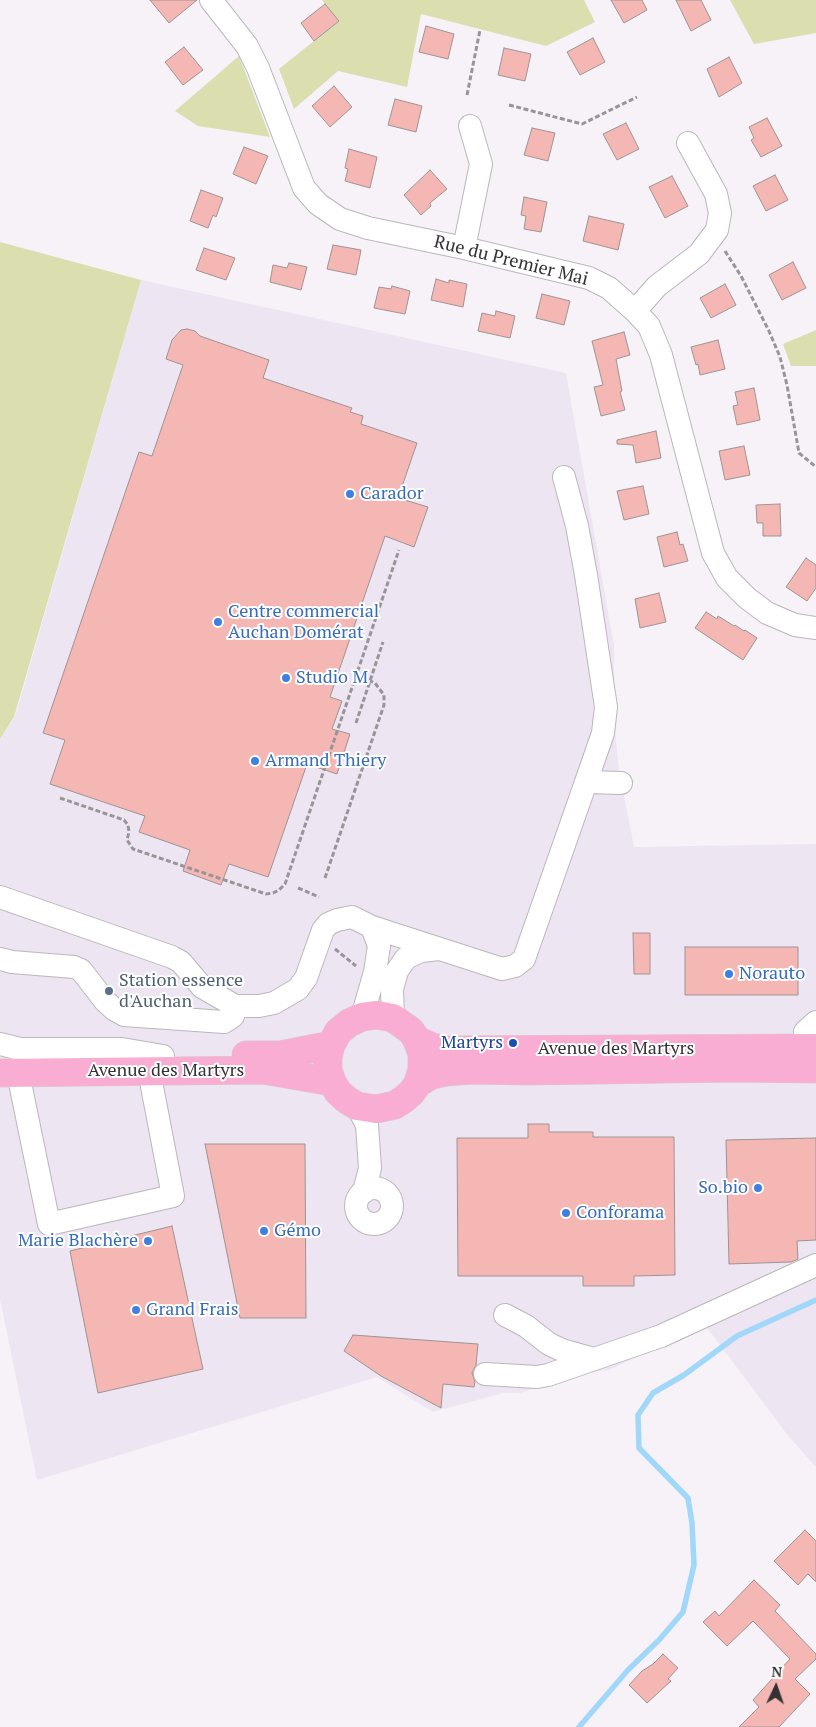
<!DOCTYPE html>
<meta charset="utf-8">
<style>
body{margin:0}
#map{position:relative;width:816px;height:1727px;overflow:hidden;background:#f6f2f8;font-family:"PT Serif",serif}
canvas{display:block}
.north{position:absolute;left:751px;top:1662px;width:50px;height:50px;-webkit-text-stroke:4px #fff;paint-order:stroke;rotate:3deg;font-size:14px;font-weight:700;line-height:20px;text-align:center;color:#333133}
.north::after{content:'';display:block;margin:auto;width:18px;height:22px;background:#333133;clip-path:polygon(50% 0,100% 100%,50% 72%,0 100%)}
</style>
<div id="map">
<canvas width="816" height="1727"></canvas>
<div class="north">N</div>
</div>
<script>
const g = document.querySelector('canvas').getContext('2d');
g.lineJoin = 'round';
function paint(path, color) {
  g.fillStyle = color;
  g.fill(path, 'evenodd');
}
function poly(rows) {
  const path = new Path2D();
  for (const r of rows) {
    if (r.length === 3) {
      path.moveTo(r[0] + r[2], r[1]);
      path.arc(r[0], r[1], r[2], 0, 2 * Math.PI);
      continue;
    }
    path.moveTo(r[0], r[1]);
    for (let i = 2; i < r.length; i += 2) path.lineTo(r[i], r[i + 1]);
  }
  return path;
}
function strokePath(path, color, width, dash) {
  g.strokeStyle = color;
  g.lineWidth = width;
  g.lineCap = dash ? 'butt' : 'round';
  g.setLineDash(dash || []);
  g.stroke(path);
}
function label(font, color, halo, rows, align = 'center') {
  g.font = font + ' "PT Serif",serif';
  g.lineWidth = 4;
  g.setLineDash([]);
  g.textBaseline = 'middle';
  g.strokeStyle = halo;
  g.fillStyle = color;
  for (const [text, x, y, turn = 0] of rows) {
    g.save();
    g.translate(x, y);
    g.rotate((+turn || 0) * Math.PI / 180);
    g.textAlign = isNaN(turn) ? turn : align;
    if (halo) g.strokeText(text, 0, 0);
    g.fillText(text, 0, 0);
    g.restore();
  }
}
paint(poly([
 [141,280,566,373,614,646,614,720,619,771,634,847,816,844,816,1467,789,1437,705,1325,609,1370,583,1373,520,1393,503,1393,433,1412,377,1377,37,1480,0,1299,0,739,15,717]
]), '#eee5f2');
paint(poly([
 [322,0,584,0,595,22,546,46,421,14,407,87,338,71,294,109,279,69,339,21],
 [730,0,816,0,816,33,754,44],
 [239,56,270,137,198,126,175,111],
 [0,242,141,280,14,717,0,739],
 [816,330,816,366,791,366,783,344]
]), '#dbdeae');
strokePath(poly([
 [579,1727,628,1670,659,1640,683,1612,694,1565,692,1523,688,1498,639,1448,638,1415,653,1393,684,1375,737,1336,816,1300]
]), '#a1d7f9', 5.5);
const building = poly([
 [150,0,197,0,169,23,150,0],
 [611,0,642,0,647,10,624,23,611,0],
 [676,0,701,0,711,20,691,31,676,0],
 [325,4,339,21,314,41,301,23,325,4],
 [426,26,454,34,448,59,419,52,426,26],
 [593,38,605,62,580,75,567,52,593,38],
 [184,47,203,70,183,85,165,62,184,47],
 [504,48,531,54,525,81,498,75,504,48],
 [729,57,742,83,719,97,707,69,729,57],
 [334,86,352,107,330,127,312,106,334,86],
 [395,99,422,106,416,132,388,125,395,99],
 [767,118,782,146,761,157,751,140,754,138,749,127,767,118],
 [626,123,639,149,617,160,603,134,626,123],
 [532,128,555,133,548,161,524,155,532,128],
 [244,147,268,156,256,184,233,174,244,147],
 [349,149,377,157,370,188,345,181,348,169,345,168,349,149],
 [430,170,447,189,430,203,431,206,421,215,404,195,430,170],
 [775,175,788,200,766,211,753,186,775,175],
 [672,176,688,206,665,218,649,187,672,176],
 [201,190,223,198,216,217,213,215,208,228,190,221,201,190],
 [524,197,547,202,541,232,524,229,526,216,521,215,524,197],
 [589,216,624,224,618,250,583,241,589,216],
 [333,245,361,250,356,275,327,269,333,245],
 [204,248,235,258,226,280,196,270,204,248],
 [793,262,806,288,782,300,769,275,793,262],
 [289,263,307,267,301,290,270,282,273,265,287,268,289,263],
 [436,279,449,283,449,280,467,284,463,307,431,300,436,279],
 [725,284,736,305,711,318,700,298,725,284],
 [392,286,410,291,405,314,374,308,379,287,391,289,392,286],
 [542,294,570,301,564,325,536,318,542,294],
 [496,311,515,316,510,338,478,331,482,313,495,316,496,311],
 [187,329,195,331,200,336,269,360,263,378,352,408,350,412,363,416,361,424,417,443,398,498,428,507,414,547,385,536,330,697,342,701,332,729,350,734,337,774,307,764,268,877,229,864,221,885,183,871,190,850,139,832,145,816,50,784,65,740,43,733,139,452,152,456,183,365,166,359,172,340,181,330,187,329],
 [624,332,630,355,616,359,622,391,620,392,625,410,601,416,594,387,603,385,592,341,624,332],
 [718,340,725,369,700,375,698,364,696,365,691,347,718,340],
 [754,388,760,420,737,425,733,406,738,405,735,392,754,388],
 [656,431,661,458,636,463,633,445,617,444,617,440,656,431],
 [744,446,750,475,725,480,719,451,744,446],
 [643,486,649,514,624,520,617,491,643,486],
 [780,504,781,536,763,536,763,523,757,523,756,505,780,504],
 [677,532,680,545,683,544,688,561,664,567,657,537,677,532],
 [806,558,816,565,816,588,807,601,786,587,806,558],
 [659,593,666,622,640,628,635,599,659,593],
 [706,612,717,619,718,616,734,626,735,625,744,631,745,630,757,638,743,660,695,628,706,612],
 [633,933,650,933,650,974,634,974,633,933],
 [685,947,798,947,798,995,685,995,685,947],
 [528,1124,549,1124,549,1132,593,1132,593,1137,674,1137,675,1275,634,1276,634,1286,583,1286,583,1276,458,1276,457,1138,528,1138,528,1124],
 [816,1138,816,1240,797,1241,798,1259,791,1262,729,1264,726,1140,816,1138],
 [205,1144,305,1144,306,1318,240,1318,205,1144],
 [172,1226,203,1369,98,1393,70,1251,172,1226],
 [353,1335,478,1344,476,1365,472,1373,475,1382,474,1387,443,1384,441,1408,381,1376,344,1351,353,1335],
 [805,1530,816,1541,816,1582,808,1574,798,1585,774,1561,805,1530],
 [754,1580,780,1605,775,1611,816,1654,816,1659,795,1679,810,1694,779,1727,739,1727,759,1707,753,1700,790,1659,753,1621,727,1646,703,1622,715,1611,719,1616,754,1580],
 [663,1654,678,1668,668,1679,671,1681,647,1703,629,1685,642,1671,653,1664,663,1654]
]);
paint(building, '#f5b7b3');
strokePath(building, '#9d9494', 1);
const minor = poly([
 [211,0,247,46,258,68,304,188,318,204,340,219,368,228,464,248,589,278,609,288,635,311,649,326,661,355,713,553,727,578,747,598,767,613,795,625,816,628],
 [464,248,481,164,470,126],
 [635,311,657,286,699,254,717,230,720,213,716,194,688,143],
 [564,477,577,526,586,575,606,707,603,733,586,782],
 [0,897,172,957,181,962,202,987,235,1006,259,1006,274,1003,298,989,306,978,323,930,328,924,337,920,352,917,372,927,502,969,515,966,524,959,586,782,621,783],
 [0,959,12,962,74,967,81,970,105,1001,115,1010,124,1015,224,1022,233,1016,235,1006],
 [362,1017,375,972,379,946,372,927],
 [393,1018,392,989,397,971,406,958,421,951,439,949],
 [0,1044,20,1049,122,1049,163,1056],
 [790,1052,805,1048,805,1032,816,1022],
 [18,1073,49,1224,173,1196,149,1071],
 [357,1106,367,1125,370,1168,364,1192],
 [374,1206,18],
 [505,1315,526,1326,549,1344,562,1350,594,1359],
 [485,1374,537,1377,548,1375,661,1336,816,1265]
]);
const major = poly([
 [417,1040,432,1047,448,1050,816,1048],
 [246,1055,280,1055,331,1045],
 [0,1073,263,1070,332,1082],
 [418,1083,422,1069,422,1054,417,1040,411,1031,393,1018,377,1015,362,1017,349,1023,338,1032,331,1045,328,1057,328,1070,332,1082,338,1092,347,1100,357,1106,376,1109,395,1105,404,1099,412,1092,418,1083,432,1075,446,1072,472,1070,528,1071,736,1068,816,1069]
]);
strokePath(minor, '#bbb6bd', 24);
strokePath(major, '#d2d2d2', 29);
strokePath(poly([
 [467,95,480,30],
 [509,105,582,124,637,97],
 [725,251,741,276,769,331,780,357,787,385,799,453,816,467],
 [356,723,383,642],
 [60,798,124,820,128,825,129,832,127,840,133,849,266,894,273,893,279,890,285,884,399,550],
 [325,878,384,705,384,695,375,683,370,681],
 [298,888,319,897],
 [335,949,356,966]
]), '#989599', 3, [5, 2.5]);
strokePath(minor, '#fff', 22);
strokePath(major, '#faadd3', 28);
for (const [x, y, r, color] of [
 [350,494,5,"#3f7fe0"],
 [218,622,5,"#3f7fe0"],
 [286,678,5,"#3f7fe0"],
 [255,761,5,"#3f7fe0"],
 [729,974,5,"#3f7fe0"],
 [109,991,5,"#5c6f8a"],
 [513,1043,5,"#1a4fb4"],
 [758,1188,5,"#3f7fe0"],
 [566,1213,5,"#3f7fe0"],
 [264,1231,5,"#3f7fe0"],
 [148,1241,5,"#3f7fe0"],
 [136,1310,5,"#3f7fe0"]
]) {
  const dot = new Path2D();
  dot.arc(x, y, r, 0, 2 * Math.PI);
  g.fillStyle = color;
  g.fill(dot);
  strokePath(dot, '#fff', 2);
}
label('18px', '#333133', '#fff', [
 ["Rue du Premier Mai",511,261,14],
 ["Avenue des Martyrs",616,1049],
 ["Avenue des Martyrs",166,1071]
]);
label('18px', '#366cbe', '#fff', [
 ["Carador",360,494],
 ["Centre commercial",228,612],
 ["Auchan Domérat",228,633],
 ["Studio M",296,678],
 ["Armand Thiery",265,761],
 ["Norauto",739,974],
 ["So.bio",748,1188,"right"],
 ["Conforama",576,1213],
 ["Gémo",274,1231],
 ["Marie Blachère",138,1241,"right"],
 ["Grand Frais",146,1310]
], 'left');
label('18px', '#4e5e75', '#fff', [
 ["Station essence",119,981],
 ["d'Auchan",119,1002]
], 'left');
label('18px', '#164399', '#fff', [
 ["Martyrs",503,1043]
], 'right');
</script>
